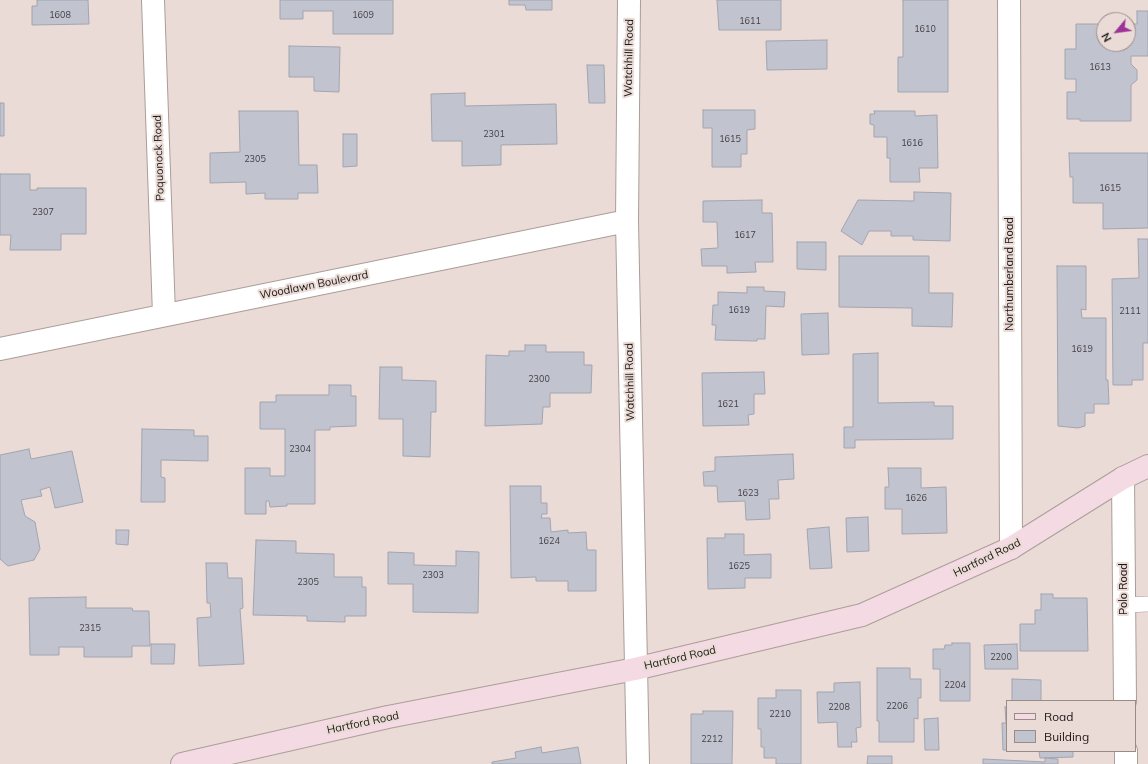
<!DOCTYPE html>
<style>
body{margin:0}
#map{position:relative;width:1148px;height:764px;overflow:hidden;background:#eadbd6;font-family:Mulish,sans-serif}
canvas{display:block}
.legend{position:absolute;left:1006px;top:700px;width:130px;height:52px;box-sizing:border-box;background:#eadbd6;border:1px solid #988c89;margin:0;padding:5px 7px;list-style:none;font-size:12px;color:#1c1615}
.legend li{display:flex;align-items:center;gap:8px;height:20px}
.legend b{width:20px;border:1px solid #988c89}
.north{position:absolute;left:1096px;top:12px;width:40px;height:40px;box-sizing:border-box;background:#eadbd6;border:1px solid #988c89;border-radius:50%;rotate:241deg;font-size:11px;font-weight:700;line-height:16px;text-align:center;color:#1c1615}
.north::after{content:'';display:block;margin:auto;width:14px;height:18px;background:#9c3498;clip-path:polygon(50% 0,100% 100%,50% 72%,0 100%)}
</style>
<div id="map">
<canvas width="1148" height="764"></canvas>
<ul class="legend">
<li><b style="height:5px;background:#f4dae2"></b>Road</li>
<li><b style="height:11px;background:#c1c3cf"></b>Building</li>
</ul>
<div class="north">N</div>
</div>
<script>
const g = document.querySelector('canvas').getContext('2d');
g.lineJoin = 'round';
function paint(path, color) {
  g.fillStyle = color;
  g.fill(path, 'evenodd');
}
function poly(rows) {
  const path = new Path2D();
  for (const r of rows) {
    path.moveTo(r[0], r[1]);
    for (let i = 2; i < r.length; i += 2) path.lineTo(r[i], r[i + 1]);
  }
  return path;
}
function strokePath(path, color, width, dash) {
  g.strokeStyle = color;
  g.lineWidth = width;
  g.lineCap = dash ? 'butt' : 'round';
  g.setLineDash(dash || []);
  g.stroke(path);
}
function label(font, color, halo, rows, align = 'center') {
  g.font = font + ' Mulish,sans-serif';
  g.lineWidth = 4;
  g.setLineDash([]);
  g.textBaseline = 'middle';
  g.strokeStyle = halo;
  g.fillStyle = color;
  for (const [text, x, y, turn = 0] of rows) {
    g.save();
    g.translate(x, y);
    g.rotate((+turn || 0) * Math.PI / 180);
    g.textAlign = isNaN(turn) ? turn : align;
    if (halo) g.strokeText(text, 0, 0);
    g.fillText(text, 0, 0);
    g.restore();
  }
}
const building = poly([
 [37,0,88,0,89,24,32,25,32,6,37,6,37,0],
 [280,0,393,0,393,34,333,34,333,11,303,11,303,19,280,19,280,0],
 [509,0,552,0,552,10,526,10,525,5,509,5,509,0],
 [717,0,781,0,781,30,719,30,717,0],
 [903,0,948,0,948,92,898,92,898,57,903,57,903,0],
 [1137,11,1148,11,1148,56,1131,56,1131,64,1137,70,1137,80,1131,85,1131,121,1080,121,1080,119,1067,119,1067,92,1076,92,1076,79,1065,79,1065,49,1076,49,1076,24,1104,24,1104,44,1128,44,1128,24,1137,24,1137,11],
 [827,40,827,69,767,70,766,41,827,40],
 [289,46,340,47,339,92,314,91,314,77,289,77,289,46],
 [587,65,604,65,605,103,589,103,587,65],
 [465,93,465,106,556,104,557,144,501,145,501,165,462,166,462,141,432,141,431,94,465,93],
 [0,103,4,103,4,136,0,136,0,103],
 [703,110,755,110,755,129,747,130,747,154,741,154,741,167,712,167,712,128,703,128,703,110],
 [239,111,298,111,299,165,317,165,318,193,298,193,298,199,265,199,265,193,246,194,246,182,210,183,210,153,240,152,239,111],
 [874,111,915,111,915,116,937,115,938,168,919,168,920,182,890,182,890,158,887,158,887,137,874,137,874,125,870,124,870,114,875,114,874,111],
 [343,134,357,134,357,166,343,167,343,134],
 [1069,153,1148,153,1148,228,1103,229,1103,203,1073,203,1073,177,1070,177,1069,153],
 [0,174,30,174,30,190,37,190,37,188,86,188,86,234,61,234,61,250,10,250,11,235,0,235,0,174],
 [914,192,951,193,950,241,913,240,913,236,891,236,891,231,869,231,862,245,841,231,858,200,914,201,914,192],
 [762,200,762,213,772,213,773,262,755,262,756,272,727,273,727,266,702,266,701,249,718,248,717,222,703,222,703,201,762,200],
 [1138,239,1148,239,1148,343,1143,343,1143,380,1132,380,1132,385,1113,385,1112,279,1139,278,1138,239],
 [797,242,826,242,826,270,797,269,797,242],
 [839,256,929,256,929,293,953,293,952,327,912,326,912,308,839,307,839,256],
 [1057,266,1086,266,1086,310,1081,309,1082,318,1106,318,1106,380,1108,380,1109,404,1094,404,1094,413,1085,413,1085,426,1078,428,1058,426,1057,266],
 [747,287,764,287,764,291,785,292,784,307,766,306,765,339,757,339,757,341,715,340,716,325,712,325,713,305,718,305,718,292,747,293,747,287],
 [828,313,829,354,802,355,801,314,828,313],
 [525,345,546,345,546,352,584,352,584,365,592,365,591,393,550,393,550,407,543,407,542,424,485,426,486,355,509,356,509,351,525,351,525,345],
 [878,353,878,403,934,402,934,406,953,406,953,439,855,440,855,448,844,448,844,427,853,427,853,354,878,353],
 [380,367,402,367,402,380,436,381,436,412,431,412,430,457,403,456,403,419,379,419,380,367],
 [764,372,765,394,754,394,754,414,748,415,749,425,703,426,702,373,764,372],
 [329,385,351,385,351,396,356,396,356,426,330,427,330,430,315,430,315,504,287,504,287,506,270,507,269,501,266,501,266,514,245,514,245,468,270,468,270,476,285,476,285,429,260,429,260,402,276,402,276,395,329,395,329,385],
 [142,429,194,430,194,436,208,436,208,461,161,460,161,477,165,478,165,502,141,502,142,429],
 [29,449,31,459,72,451,83,502,55,508,50,487,40,490,42,496,21,500,25,516,35,522,40,549,34,560,8,566,0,559,0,455,29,449],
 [793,454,794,479,778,480,779,499,769,499,770,519,746,520,745,501,718,502,717,486,704,486,703,472,715,471,715,457,793,454],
 [888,468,921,468,921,488,946,487,947,533,902,534,902,509,885,509,885,487,889,487,888,468],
 [510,486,541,486,541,503,547,503,547,514,542,514,541,518,550,518,551,532,568,530,568,533,586,532,587,550,596,550,596,591,568,591,568,581,536,581,536,577,511,578,510,486],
 [868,517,869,551,847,552,846,518,868,517],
 [829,527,832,568,810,569,807,529,829,527],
 [116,530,129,530,128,545,116,544,116,530],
 [725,534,744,534,744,555,771,554,771,578,745,578,745,588,708,589,707,538,725,538,725,534],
 [256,540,296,541,296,553,334,554,334,577,362,577,362,587,366,587,366,616,345,616,345,622,307,621,307,616,253,615,256,540],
 [456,551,479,552,478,613,413,612,413,584,388,584,388,552,414,553,414,565,456,566,456,551],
 [206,563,227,563,228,578,242,578,243,608,240,609,244,664,199,666,197,618,211,617,210,603,207,603,206,563],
 [1041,594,1053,594,1053,598,1087,598,1088,651,1020,651,1020,624,1035,624,1035,610,1041,610,1041,594],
 [86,597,86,608,132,608,133,611,149,611,150,646,132,646,132,657,84,657,84,647,59,647,59,655,30,655,29,598,86,597],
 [952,643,970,643,970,701,940,701,940,669,933,669,933,649,944,649,945,645,952,645,952,643],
 [151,644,175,644,174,664,151,664,151,644],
 [1017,644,1018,669,985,669,984,645,1017,644],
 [877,668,910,668,910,679,921,679,921,698,918,698,918,719,914,718,914,742,879,742,879,721,877,721,877,668],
 [1012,679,1041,680,1041,701,1012,701,1012,679],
 [860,682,861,727,856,728,857,742,851,742,852,747,838,747,837,722,818,723,817,692,834,692,834,683,860,682],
 [776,690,801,690,801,764,776,764,776,758,764,758,764,747,761,747,761,729,758,729,758,698,776,698,776,690],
 [1005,707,1007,707,1007,750,1003,750,1002,723,1006,723,1005,707],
 [703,711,733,711,732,764,691,764,691,714,703,714,703,711],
 [938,718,939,750,925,750,924,719,938,718],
 [541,747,542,753,578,747,581,764,492,764,492,762,516,758,515,752,541,747],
 [1039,751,1073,751,1073,757,1040,758,1039,751],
 [868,756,892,756,892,764,867,764,868,756],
 [1045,758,1058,759,1058,764,983,764,983,759,1045,762,1045,758]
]);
paint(building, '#c1c3cf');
strokePath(building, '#a2a4b0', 1);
const lane = poly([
 [1125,605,1148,604]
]);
const street = poly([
 [153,0,164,315],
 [629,0,627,221,638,764],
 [1009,0,1011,548],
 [0,349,627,221],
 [1123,478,1125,701],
 [1126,751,1126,764]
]);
const secondary = poly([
 [182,764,388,717,635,669,862,615,1011,548,1123,478,1148,466]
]);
strokePath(lane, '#ab9d98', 16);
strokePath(street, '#ab9d98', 24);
strokePath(secondary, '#ab9d98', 24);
strokePath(lane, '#fff', 15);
strokePath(street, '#fff', 22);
strokePath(secondary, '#f4dae2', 22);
label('9px', '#454144', null, [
 ["1608",60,15],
 ["1609",363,15],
 ["1611",750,21],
 ["1610",925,29],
 ["1613",1100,67],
 ["2301",494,134],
 ["1615",730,139],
 ["1616",912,143],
 ["2305",255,159],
 ["1615",1110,188],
 ["2307",43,212],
 ["1617",745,235],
 ["1619",739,310],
 ["2111",1130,311],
 ["1619",1082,349],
 ["2300",539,379],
 ["1621",728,404],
 ["2304",300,449],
 ["1623",748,493],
 ["1626",916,498],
 ["1624",549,541],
 ["1625",739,566],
 ["2303",433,575],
 ["2305",308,582],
 ["2315",90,628],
 ["2200",1001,657],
 ["2204",955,685],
 ["2206",897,706],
 ["2208",839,707],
 ["2210",780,714],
 ["2212",712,739]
]);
label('11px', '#1c1615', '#eadbd6', [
 ["Watchhill Road",629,58,-89],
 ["Poquonock Road",159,158,-92],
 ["Northumberland Road",1010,274,-90],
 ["Woodlawn Boulevard",314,285,-11],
 ["Watchhill Road",630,382,-91],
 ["Hartford Road",987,558,-26],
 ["Polo Road",1124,589,-90],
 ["Hartford Road",680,658,-13],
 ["Hartford Road",363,723,-12]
]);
</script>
